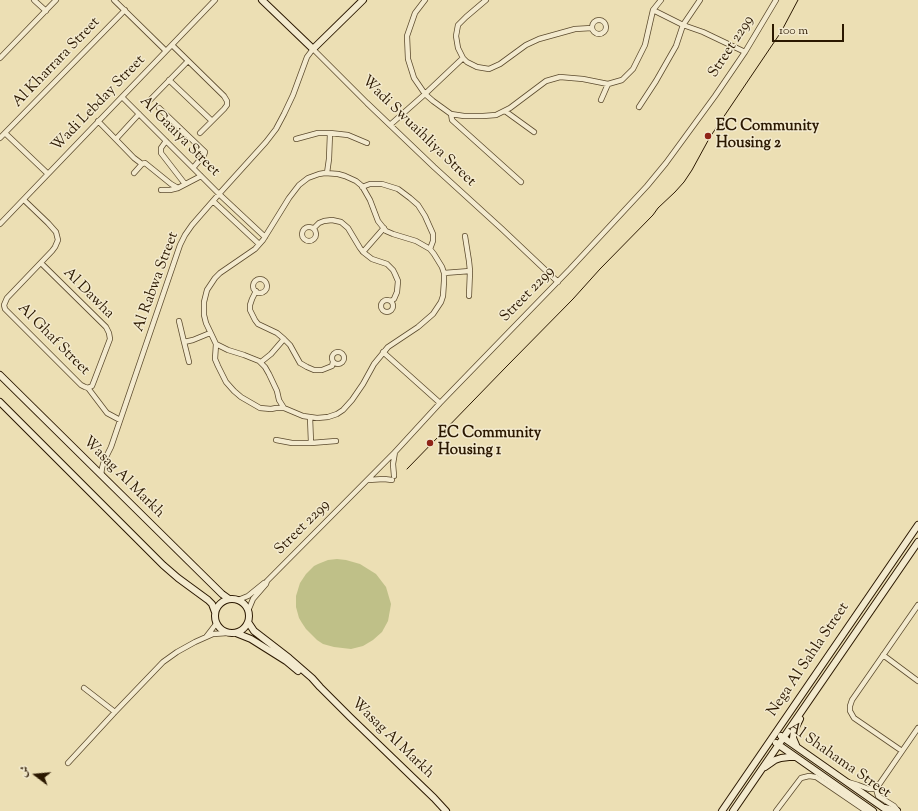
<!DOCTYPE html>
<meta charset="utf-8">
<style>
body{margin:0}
#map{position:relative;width:918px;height:811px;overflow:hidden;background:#ecdfb4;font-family:"Sorts Mill Goudy",Amiri,serif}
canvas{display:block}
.north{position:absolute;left:16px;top:755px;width:40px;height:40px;-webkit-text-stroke:3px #f3eace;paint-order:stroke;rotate:286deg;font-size:11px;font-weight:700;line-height:16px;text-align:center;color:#2b1800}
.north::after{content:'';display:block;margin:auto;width:14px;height:18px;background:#2b1800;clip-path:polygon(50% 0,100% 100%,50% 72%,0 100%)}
.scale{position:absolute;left:772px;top:24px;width:72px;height:18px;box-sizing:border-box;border:2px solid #2b1800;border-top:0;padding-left:5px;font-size:12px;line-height:14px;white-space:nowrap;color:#2b1800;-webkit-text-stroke:3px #f3eace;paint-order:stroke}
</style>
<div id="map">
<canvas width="918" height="811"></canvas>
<div class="north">ش</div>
<div class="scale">100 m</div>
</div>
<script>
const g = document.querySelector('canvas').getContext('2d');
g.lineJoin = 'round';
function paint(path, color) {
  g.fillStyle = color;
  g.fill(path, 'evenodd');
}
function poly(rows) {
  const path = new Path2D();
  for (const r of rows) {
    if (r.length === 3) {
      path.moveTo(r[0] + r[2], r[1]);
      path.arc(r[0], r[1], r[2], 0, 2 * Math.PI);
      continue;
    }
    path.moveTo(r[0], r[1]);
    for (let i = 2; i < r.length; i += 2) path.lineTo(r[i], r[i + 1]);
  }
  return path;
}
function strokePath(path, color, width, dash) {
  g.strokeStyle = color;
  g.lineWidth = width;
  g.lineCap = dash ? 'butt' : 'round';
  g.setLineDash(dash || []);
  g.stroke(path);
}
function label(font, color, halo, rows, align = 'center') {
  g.font = font + ' "Sorts Mill Goudy",serif';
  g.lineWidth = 3;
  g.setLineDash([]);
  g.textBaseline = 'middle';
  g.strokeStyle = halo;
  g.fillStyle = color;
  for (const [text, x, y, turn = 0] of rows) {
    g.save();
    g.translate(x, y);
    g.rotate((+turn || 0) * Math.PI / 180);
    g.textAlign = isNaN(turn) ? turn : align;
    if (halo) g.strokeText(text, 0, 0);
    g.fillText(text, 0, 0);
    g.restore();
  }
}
paint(poly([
 [337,559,346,560,360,564,376,574,386,587,391,604,390,610,388,621,382,632,373,640,363,646,351,649,334,647,323,644,317,640,306,629,302,623,299,618,296,607,296,596,300,583,306,574,314,566,318,564,328,560]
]), '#bfc088');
const street = poly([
 [34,0,46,11],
 [114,0,166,51],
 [425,0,415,13,407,36,408,59,414,78,425,94,433,101,451,114,464,116,483,116,496,115,510,108,546,81,560,77,583,79,608,84,622,80,633,69,645,45,653,10,661,0],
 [486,0,466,17,458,25,456,36,458,48,463,58,467,62,477,67,489,69,500,64,526,45,539,39,575,29,592,28],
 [653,10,683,25,703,32,745,52],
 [599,27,7],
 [172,45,224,96,227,101,227,105,224,109,200,133],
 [0,58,56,0],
 [169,80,212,121],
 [122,97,219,194,265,237],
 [150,100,188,61],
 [601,100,608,84],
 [639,107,656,81,676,46,683,25,700,0],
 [159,108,205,152,204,155,193,168],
 [505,111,534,132],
 [451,114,452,120,521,182],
 [98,121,134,158,142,164],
 [390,125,425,94,463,58],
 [5,133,48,174],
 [330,133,348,135,367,143],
 [0,138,125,10],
 [116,139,139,114],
 [296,139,318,133,330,133,329,159,327,173],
 [166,141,161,148,161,153,185,184],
 [134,173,142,164,145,163,171,184,178,188],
 [325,173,338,174,345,176,356,181,362,186,370,200,378,221,386,231,393,234,416,241,430,249,434,254,442,267,444,273,444,281,443,296,441,302,433,314,418,327,388,347,374,364,363,384,352,400,343,410,337,414,328,417,317,418,303,416,284,408,279,400,277,391,269,374,265,367,259,361,244,355,228,350,216,344,206,323,204,315,204,302,207,290,215,278,220,273,255,249,263,240,289,198,299,185,308,178,319,174,325,173],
 [362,187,370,184,382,184,398,189,410,198,418,205,425,216,433,234,433,241,430,249],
 [161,190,170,190,178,188,201,176],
 [24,200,48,223,56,232,58,240,55,247,52,251,7,298,4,305,5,309,81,385,85,387,88,388,92,386,94,381,110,339,109,333,106,327,41,263],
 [213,201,259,244],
 [0,224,215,0],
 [309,234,7],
 [314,228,319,223,324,221,332,220,341,222,348,228,360,248,363,252,384,228],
 [363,252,372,259,387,264,393,270,395,274,398,281,397,292,394,299,391,301],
 [444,273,470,271,469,261,465,236],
 [260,286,7],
 [256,291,252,299,250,305,250,310,255,320,258,324,277,333,284,339,271,354,261,362],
 [469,296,470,271],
 [387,306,6],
 [179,321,184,342,193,340,210,333],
 [284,339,290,345,300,363,307,367,314,370,322,370,332,366,333,362],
 [184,342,189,362],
 [216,344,215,359,218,366,226,382,234,391,241,397,260,408,271,409,276,408,284,408],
 [338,358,6],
 [383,352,440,403],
 [88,388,107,413,120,420],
 [276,440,292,443,311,443,310,417],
 [311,443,336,441],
 [101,475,102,468,104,461,111,447,180,245,185,235,192,225,219,194,266,142,276,129,284,114,293,95,307,57,313,49,367,103,434,167,502,229,558,282],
 [394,476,393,464,395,452],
 [368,480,384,479,392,480],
 [238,600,248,596,264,583],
 [248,611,253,599,266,584,267,581,395,452,440,403,570,269,647,186,666,163,715,96,745,52,776,0],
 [206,637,216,624],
 [883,655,918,681],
 [84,688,115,712],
 [902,751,854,718,850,711,850,706,852,700,918,605],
 [68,763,115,712,163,662,177,652,195,642,213,634,228,633],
 [848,782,858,785,869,789,876,789],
 [776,811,801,778,809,776,816,777,866,811],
 [898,811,894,806,878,796,876,789,918,728]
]);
const secondary = poly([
 [262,0,313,49,363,0],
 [0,375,222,594,229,599],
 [0,402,163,565,178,578,208,600,212,604,215,612],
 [232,616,17],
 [248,622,254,631,289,658,312,678,320,687,350,717,434,798,446,811],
 [236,633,251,639,286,661,298,671],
 [781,736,888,811],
 [776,743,873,811],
 [796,745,793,738,794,731,800,719],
 [765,767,775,760,781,758,789,757,795,757],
 [885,808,897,811],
 [722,811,918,525],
 [733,811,918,542]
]);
strokePath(street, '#5b4a2d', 6);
strokePath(secondary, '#2b1800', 8);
strokePath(street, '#f3eace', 4.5);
strokePath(secondary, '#f3eace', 6);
strokePath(poly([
 [407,469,506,367,573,299,600,269,653,215,658,208,675,192,684,182,692,170,710,137,781,32,798,0]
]), '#2b1800', 1);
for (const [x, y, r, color] of [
 [708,136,4,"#8f2418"],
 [430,443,4,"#8f2418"]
]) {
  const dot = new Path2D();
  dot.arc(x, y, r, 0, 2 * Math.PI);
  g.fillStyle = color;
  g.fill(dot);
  strokePath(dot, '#f3eace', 1.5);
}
label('15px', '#2b1800', '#f3eace', [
 ["Street 2299",732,47,-57],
 ["Al Kharrara Street",57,63,-46],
 ["Wadi Lebday Street",99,104,-46],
 ["Wadi Swuaihliya Street",418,132,44],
 ["Al Gaaiya Street",179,137,45],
 ["Al Rabwa Street",157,282,-70],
 ["Al Dawha",88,294,45],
 ["Street 2299",528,295,-46],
 ["Al Ghaf Street",53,340,45],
 ["Wasag Al Markh",123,478,45],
 ["Street 2299",303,528,-45],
 ["Nega Al Sahla Street",809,660,-56],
 ["Wasag Al Markh",392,739,44],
 ["Al Shahama Street",839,761,35]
]);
label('bold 15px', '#2b1800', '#f3eace', [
 ["EC Community",716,127],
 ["Housing 2",716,144],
 ["EC Community",438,434],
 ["Housing 1",438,451]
], 'left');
</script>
